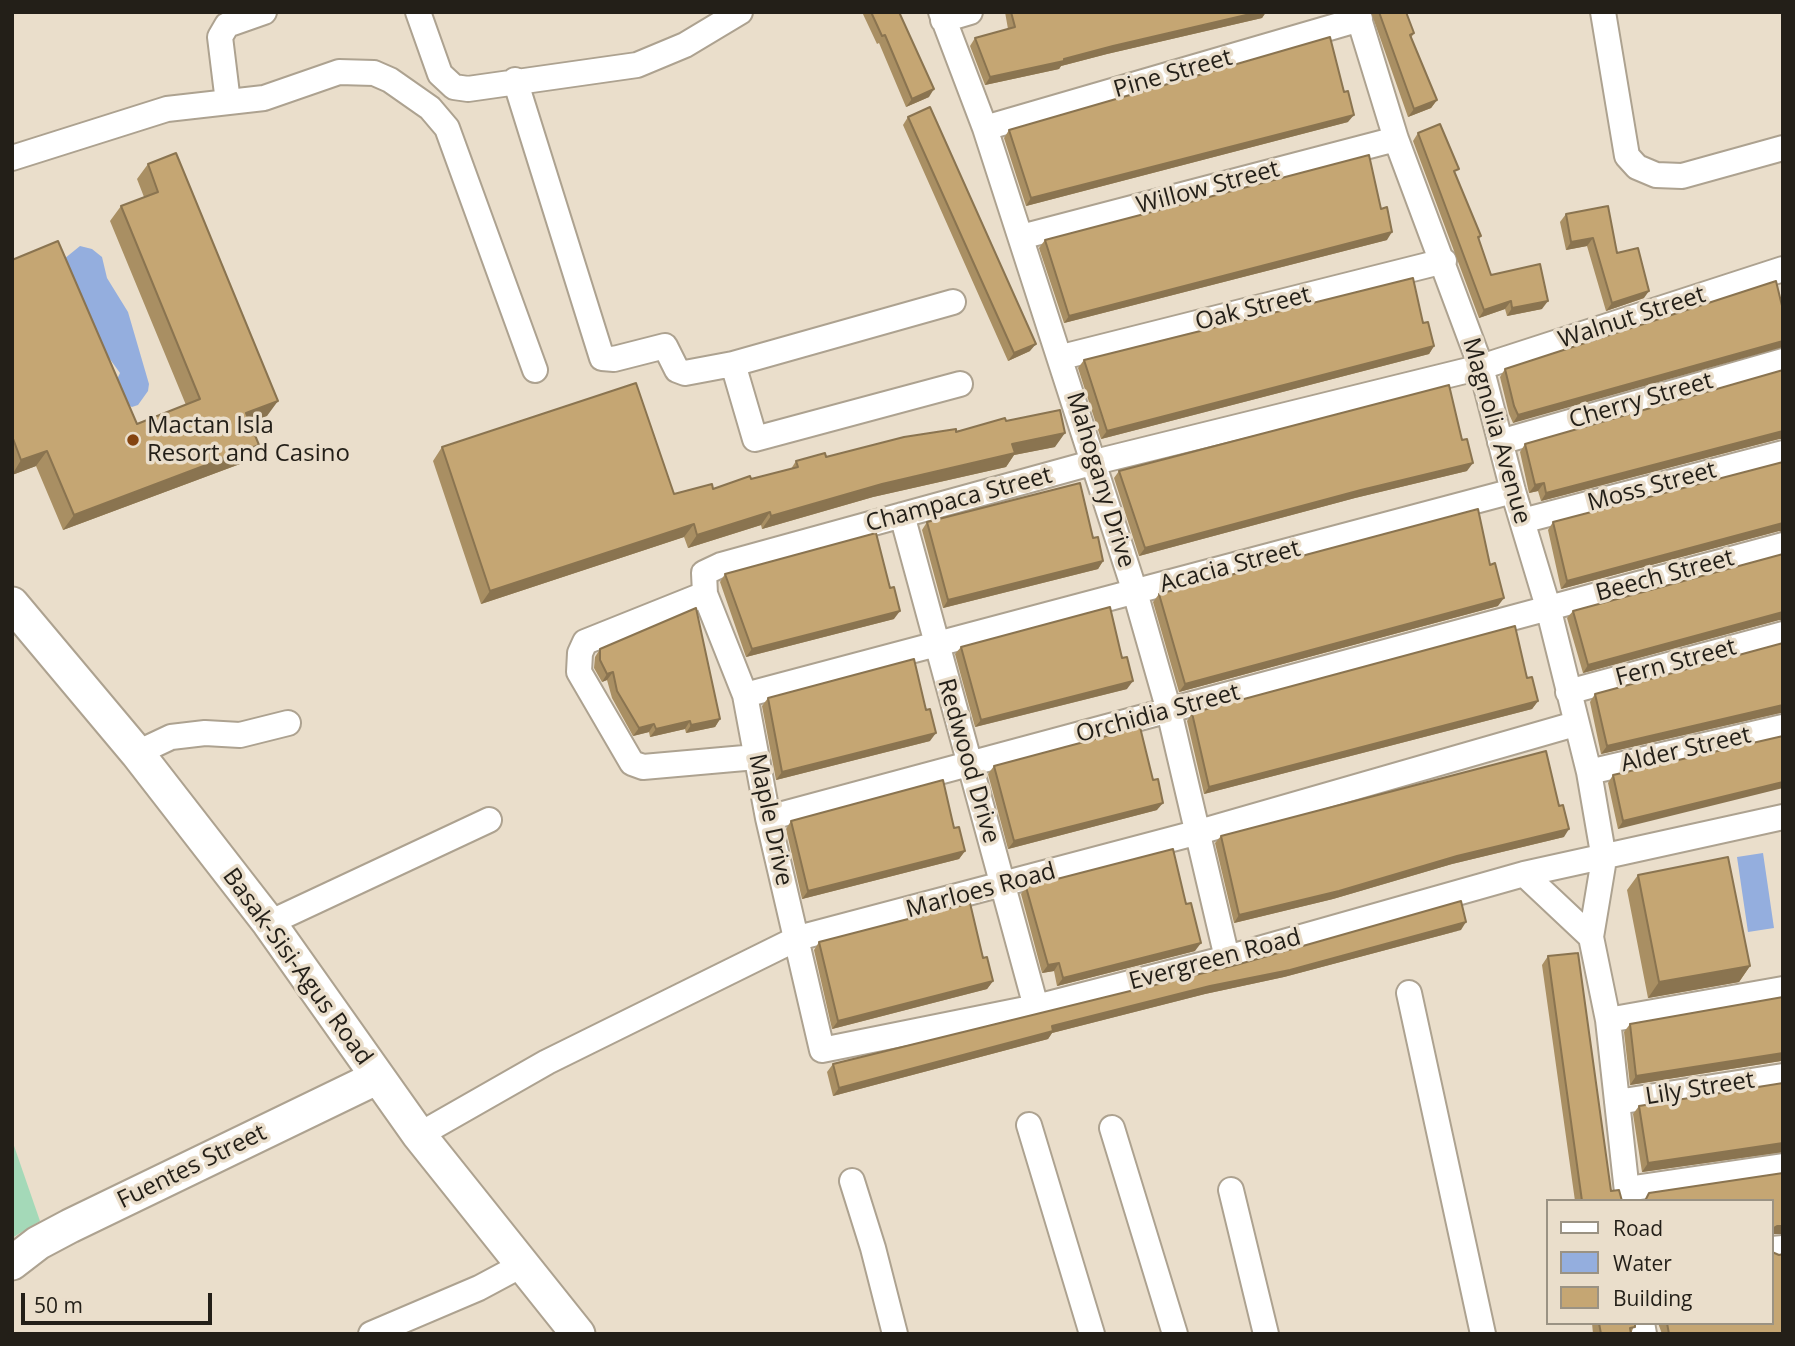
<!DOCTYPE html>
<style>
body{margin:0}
#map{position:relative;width:1795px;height:1346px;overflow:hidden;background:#eadecb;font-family:"Open Sans",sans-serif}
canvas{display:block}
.frame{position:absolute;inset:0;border:14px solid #231f18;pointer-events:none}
.legend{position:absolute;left:1546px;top:1199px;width:228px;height:126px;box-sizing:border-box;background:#eadecb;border:2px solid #9a9283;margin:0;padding:9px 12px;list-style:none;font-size:21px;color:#231f18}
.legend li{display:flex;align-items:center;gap:14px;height:35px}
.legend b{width:35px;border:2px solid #9a9283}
.scale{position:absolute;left:21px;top:1293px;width:191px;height:32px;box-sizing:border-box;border:4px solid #231f18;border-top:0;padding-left:9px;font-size:21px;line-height:24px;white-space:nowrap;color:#231f18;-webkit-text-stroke:5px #eadecb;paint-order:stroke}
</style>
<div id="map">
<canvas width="1795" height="1346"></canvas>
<div class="frame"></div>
<ul class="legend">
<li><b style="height:9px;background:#fff"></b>Road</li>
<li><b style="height:19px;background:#94aede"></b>Water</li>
<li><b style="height:19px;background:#c5a673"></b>Building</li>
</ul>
<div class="scale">50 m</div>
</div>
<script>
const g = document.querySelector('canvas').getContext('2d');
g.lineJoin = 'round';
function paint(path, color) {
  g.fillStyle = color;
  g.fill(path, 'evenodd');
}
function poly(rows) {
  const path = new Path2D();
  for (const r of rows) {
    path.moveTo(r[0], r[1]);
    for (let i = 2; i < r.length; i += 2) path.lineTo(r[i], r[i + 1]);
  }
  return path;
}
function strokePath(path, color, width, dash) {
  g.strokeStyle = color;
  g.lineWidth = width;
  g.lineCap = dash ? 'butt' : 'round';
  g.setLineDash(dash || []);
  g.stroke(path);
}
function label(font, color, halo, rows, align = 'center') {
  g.font = font + ' "Open Sans",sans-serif';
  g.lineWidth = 7;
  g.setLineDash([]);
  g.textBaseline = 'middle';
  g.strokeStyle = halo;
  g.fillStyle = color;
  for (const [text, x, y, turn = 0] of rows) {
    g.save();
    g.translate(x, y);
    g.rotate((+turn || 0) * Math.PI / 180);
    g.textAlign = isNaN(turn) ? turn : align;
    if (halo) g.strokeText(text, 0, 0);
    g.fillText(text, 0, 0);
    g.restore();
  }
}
paint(poly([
 [12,1140,40,1221,12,1238]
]), '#a4d9b8');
paint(poly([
 [80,246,92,249,102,257,107,278,128,312,149,384,148,391,138,405,132,407,121,402,115,384,120,373,104,351,64,259],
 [1763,853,1774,928,1748,932,1737,857]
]), '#94aede');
const street = poly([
 [418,12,440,74,454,87,468,89,637,65,685,45,740,12],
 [941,12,985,128,1135,592,1169,711,1227,958],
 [1357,12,1396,139,1481,367,1513,491,1548,607,1589,772,1604,859,1591,937,1608,1020,1628,1201],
 [1603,12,1627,156,1637,167,1656,175,1682,176,1783,148],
 [943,20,970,12],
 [515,80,602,358,614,359,665,346,677,370,685,373,733,364,953,302],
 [228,102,220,37,227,25,264,12],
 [985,128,1360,19],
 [12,158,167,109,264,98,339,72,374,73,390,80,430,108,447,128,535,370],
 [1021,237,1396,139],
 [1783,269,1481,367,1095,462,721,565,704,573,705,594,745,695,768,818,822,1050,1036,1007,1227,958,1524,874,1783,817],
 [1062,357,1444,261],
 [733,364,755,439,960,384],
 [1500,442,1783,361],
 [902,515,1036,1007],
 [1522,521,1783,453],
 [705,594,585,642,580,653,579,672,632,763,643,767,756,757],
 [1568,692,1783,634],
 [745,695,1513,491],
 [137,753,171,737,205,733,240,735,288,723],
 [1589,772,1783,727],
 [768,818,1783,545],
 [1524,874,1591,937],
 [269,923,489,820],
 [1409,993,1483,1334],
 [1608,1020,1783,989],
 [1617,1102,1783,1076],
 [1029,1125,1092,1334],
 [1112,1128,1175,1334],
 [419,1135,547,1062,798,938,1199,832,1575,724],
 [852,1181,873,1248,895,1334],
 [1627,1189,1783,1166],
 [1231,1190,1266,1334],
 [1772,1249,1783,1248],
 [1642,1323,1644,1334],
 [371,1334,479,1288,522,1265]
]);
const secondary = poly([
 [12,604,137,753,269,923,419,1135,578,1334],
 [12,1263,38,1243,70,1226,376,1078]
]);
strokePath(street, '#ada290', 28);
strokePath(secondary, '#ada290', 37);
strokePath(street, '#fff', 24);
strokePath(secondary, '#fff', 33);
paint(poly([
 [862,12,899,12,929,97,906,107,879,43,877,44],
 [1005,12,1266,12,1262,18,1107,54,1061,66,1059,69,985,85,970,46,975,38,1008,29],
 [1371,12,1406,12,1414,33,1411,38,1437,100,1431,108,1408,117],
 [908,117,1030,351,1008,361,903,125],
 [1348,122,1026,206,1004,138,1009,130],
 [1418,133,1455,174,1481,236,1479,239,1491,275,1542,309,1507,316,1505,309,1479,318,1413,141],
 [148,164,267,416,250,423,259,445,248,461,63,530,36,466,12,475,12,260,137,424,186,405,110,221,121,206,144,197,137,179],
 [1566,214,1617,253,1644,298,1606,311,1587,246,1566,250,1560,222],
 [1045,240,1387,240,1064,323,1039,248],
 [1776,281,1513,423,1509,414,1500,377,1505,369],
 [1423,323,1434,346,1429,354,1101,439,1078,368,1084,360],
 [1783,370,1783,439,1779,439,1541,501,1538,491,1529,493,1520,452,1525,444],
 [1006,421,1055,447,1014,455,1006,467,873,497,762,529,761,525,688,548,684,537,481,604,433,461,442,447,674,494,713,489,791,469,796,461,826,457],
 [1783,462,1783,532,1779,531,1561,589,1548,530,1553,522],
 [1119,471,1467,471,1355,498,1139,556,1114,478],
 [927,522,1093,538,1103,561,1098,569,943,608,922,530],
 [1490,565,1498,606,1179,692,1153,602,1159,594],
 [725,574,894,619,746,657,720,582],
 [1573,611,1779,620,1583,673,1567,618],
 [1783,643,1783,713,1780,713,1601,754,1590,702,1595,694],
 [961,647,1127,689,975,727,955,654],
 [600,649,720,719,715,727,686,733,685,729,650,737,649,732,633,736,612,698,607,680,602,682,594,668,595,657],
 [1527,678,1538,701,1532,709,1204,794,1187,721,1192,713],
 [768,698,930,741,776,780,762,706],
 [1783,736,1618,829,1608,783,1613,775],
 [994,766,1157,810,1008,849,988,774],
 [791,821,954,828,965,851,959,859,802,899,786,829],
 [1221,836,1564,837,1452,864,1333,899,1234,923,1215,843],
 [1638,875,1750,966,1739,982,1648,998,1627,890],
 [1026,887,1195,951,1057,986,1054,971,1042,973,1021,894],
 [1461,930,1284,977,1205,994,1052,1033,1048,1039,833,1096,827,1072,833,1064],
 [819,942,983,958,993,981,987,989,832,1029,814,950],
 [1548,956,1611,1191,1622,1201,1575,1201,1542,965],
 [1783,997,1783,1062,1781,1061,1630,1085,1624,1032,1630,1024],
 [1783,1083,1783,1152,1642,1172,1633,1114,1639,1106],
 [1592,1323,1635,1323,1631,1334,1593,1334],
 [1658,1323,1772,1323,1783,1334,1662,1334]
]), '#a98f63');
paint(poly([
 [1259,12,1266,12,1262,18,1107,54,1061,66,1059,69,985,85,990,77,1113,46],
 [934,89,929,97,906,107,912,99],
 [1437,100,1431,108,1408,117,1414,109],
 [1354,115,1348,122,1026,206,1031,198],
 [1392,232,1387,240,1064,323,1069,316],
 [1593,238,1587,246,1566,250,1571,242],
 [1649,291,1644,298,1606,311,1612,303],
 [1511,301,1505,309,1479,318,1484,310],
 [1548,301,1542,309,1507,316,1512,308],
 [1783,341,1783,347,1513,423,1518,415],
 [1036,344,1030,351,1008,361,1014,353],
 [1434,346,1429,354,1101,439,1107,431],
 [278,401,267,416,236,429,246,413],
 [1783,431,1783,439,1779,439,1541,501,1546,493],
 [1065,433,1055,447,1014,455,1006,467,873,497,762,529,771,516,1012,444],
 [259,445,248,461,63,530,74,515],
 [47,451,36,466,12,475,21,460],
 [1473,463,1467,471,1355,498,1139,556,1145,548,1361,490],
 [1544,483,1538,491,1529,493,1535,485],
 [770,512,761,525,688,548,697,535],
 [1783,523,1783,532,1779,531,1561,589,1567,581],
 [694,524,684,537,481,604,490,591],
 [1103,561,1098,569,943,608,948,600],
 [1504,598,1498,606,1179,692,1185,684],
 [900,611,894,619,746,657,752,649],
 [1783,612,1783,621,1779,620,1583,673,1588,665],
 [613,672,607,680,602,682,607,674],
 [1133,681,1127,689,975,727,981,720],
 [1538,701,1532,709,1204,794,1209,787],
 [1783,705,1783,713,1780,713,1601,754,1607,746],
 [720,719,715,727,686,733,691,725],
 [690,721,685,729,650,737,656,729],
 [654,724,649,732,633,736,639,728],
 [936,733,930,741,776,780,782,772],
 [1783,782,1783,788,1618,829,1623,821],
 [1163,803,1157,810,1008,849,1014,841],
 [1569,829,1564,837,1452,864,1333,899,1234,923,1239,915,1457,856],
 [965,851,959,859,802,899,808,891],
 [1466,922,1461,930,1284,977,1205,994,1052,1033,1048,1039,833,1096,839,1088,1052,1026],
 [1201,943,1195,951,1057,986,1063,978],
 [1059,963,1054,971,1042,973,1048,965],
 [1750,966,1739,982,1648,998,1659,982],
 [993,981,987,989,832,1029,838,1021],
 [1783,1053,1783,1062,1781,1061,1630,1085,1636,1076],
 [1783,1143,1783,1152,1642,1172,1648,1163],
 [1777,1226,1783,1226,1783,1234,1772,1234,1772,1229]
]), '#8a7450');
const building = poly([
 [871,12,899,12,934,89,912,99,885,35,882,36,871,12],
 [1011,12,1259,12,1113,46,1064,59,1064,61,990,77,975,38,1015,27,1011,12],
 [1379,12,1406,12,1414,33,1410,35,1437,100,1414,109,1379,12],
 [1330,37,1344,92,1348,91,1354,115,1031,198,1009,130,1330,37],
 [930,107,1036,344,1014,353,908,117,930,107],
 [1440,124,1459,169,1454,171,1481,236,1478,237,1491,275,1540,264,1548,301,1512,308,1511,301,1484,310,1418,133,1440,124],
 [176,153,278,401,246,413,259,445,74,515,47,451,21,460,12,436,12,260,58,241,137,424,200,399,121,206,158,192,148,164,176,153],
 [1369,155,1381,209,1387,207,1392,232,1069,316,1045,240,1369,155],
 [1608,206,1617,253,1638,248,1649,291,1612,303,1593,238,1571,242,1566,214,1608,206],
 [1413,278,1423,323,1428,322,1434,346,1107,431,1084,360,1413,278],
 [1776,281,1783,310,1783,341,1518,415,1514,406,1505,369,1776,281],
 [1783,370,1783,431,1546,493,1544,483,1535,485,1525,444,1783,370],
 [636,383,674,494,712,484,713,489,750,476,751,479,798,467,796,461,825,453,826,457,904,437,956,429,956,432,1005,418,1006,421,1060,410,1065,433,1012,444,1015,453,882,484,771,516,770,512,697,535,694,524,490,591,442,447,636,383],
 [1449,385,1462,440,1467,439,1473,463,1361,490,1145,548,1119,471,1449,385],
 [1783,462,1783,523,1567,581,1553,522,1783,462],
 [1080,483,1093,538,1098,537,1103,561,948,600,927,522,1080,483],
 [1478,509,1490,565,1495,563,1504,598,1185,684,1159,594,1478,509],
 [876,533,890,588,894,587,900,611,752,649,725,574,876,533],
 [1783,554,1783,612,1588,665,1573,611,1783,554],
 [1110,607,1122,658,1127,657,1133,681,981,720,961,647,1110,607],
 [696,608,720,719,691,725,690,721,656,729,654,724,639,728,617,691,613,672,607,674,600,660,600,649,696,608],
 [1515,626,1527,678,1532,677,1538,701,1209,787,1192,713,1515,626],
 [1783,643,1783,705,1607,746,1595,694,1783,643],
 [914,659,926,710,930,709,936,733,782,772,768,698,914,659],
 [1140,727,1153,780,1158,779,1163,803,1014,841,994,766,1140,727],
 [1783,736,1783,782,1623,821,1613,775,1783,736],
 [1546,751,1559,806,1563,805,1569,829,1457,856,1339,891,1239,915,1221,836,1546,751],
 [943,780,954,828,959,827,965,851,808,891,791,821,943,780],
 [1173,849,1186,904,1191,903,1201,943,1063,978,1059,963,1048,965,1026,887,1173,849],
 [1728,857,1750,966,1659,982,1638,875,1728,857],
 [1461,901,1466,922,1290,970,1210,986,1052,1026,1053,1031,839,1088,833,1064,1236,965,1461,901],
 [970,903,983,958,987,957,993,981,838,1021,819,942,970,903],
 [1578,953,1611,1191,1619,1190,1622,1201,1582,1201,1548,956,1578,953],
 [1783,997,1783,1053,1636,1076,1630,1024,1783,997],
 [1783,1083,1783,1143,1648,1163,1639,1106,1783,1083],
 [1783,1173,1783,1226,1777,1226,1772,1229,1772,1201,1645,1201,1649,1193,1783,1173],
 [1772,1252,1779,1255,1783,1254,1783,1334,1669,1334,1667,1323,1772,1323,1772,1252],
 [1599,1323,1635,1323,1635,1327,1630,1328,1631,1334,1601,1334,1599,1323]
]);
paint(building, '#c5a673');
strokePath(building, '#8a7450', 2);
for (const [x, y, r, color] of [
 [133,440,7,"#84430f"]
]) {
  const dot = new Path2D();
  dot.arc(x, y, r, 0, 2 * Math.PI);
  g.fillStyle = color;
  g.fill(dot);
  strokePath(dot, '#eadecb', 2.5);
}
label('24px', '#231f18', '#eadecb', [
 ["Pine Street",1173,74,-16],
 ["Willow Street",1208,188,-15],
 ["Oak Street",1253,309,-14],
 ["Walnut Street",1632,318,-18],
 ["Cherry Street",1641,401,-16],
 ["Magnolia Avenue",1496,431,74],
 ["Mahogany Drive",1100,480,73],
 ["Moss Street",1652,487,-15],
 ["Champaca Street",959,500,-15],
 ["Acacia Street",1230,567,-15],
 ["Beech Street",1665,576,-15],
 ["Fern Street",1676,663,-15],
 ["Orchidia Street",1158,714,-15],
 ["Alder Street",1686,750,-13],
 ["Redwood Drive",968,761,74],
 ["Maple Drive",770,820,78],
 ["Marloes Road",981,891,-15],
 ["Evergreen Road",1215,960,-15],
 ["Basak-Sisi-Agus Road",297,967,54],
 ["Lily Street",1700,1089,-9],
 ["Fuentes Street",192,1167,-26]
]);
label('24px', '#231f18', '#eadecb', [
 ["Mactan Isla",147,426],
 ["Resort and Casino",147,454]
], 'left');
</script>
